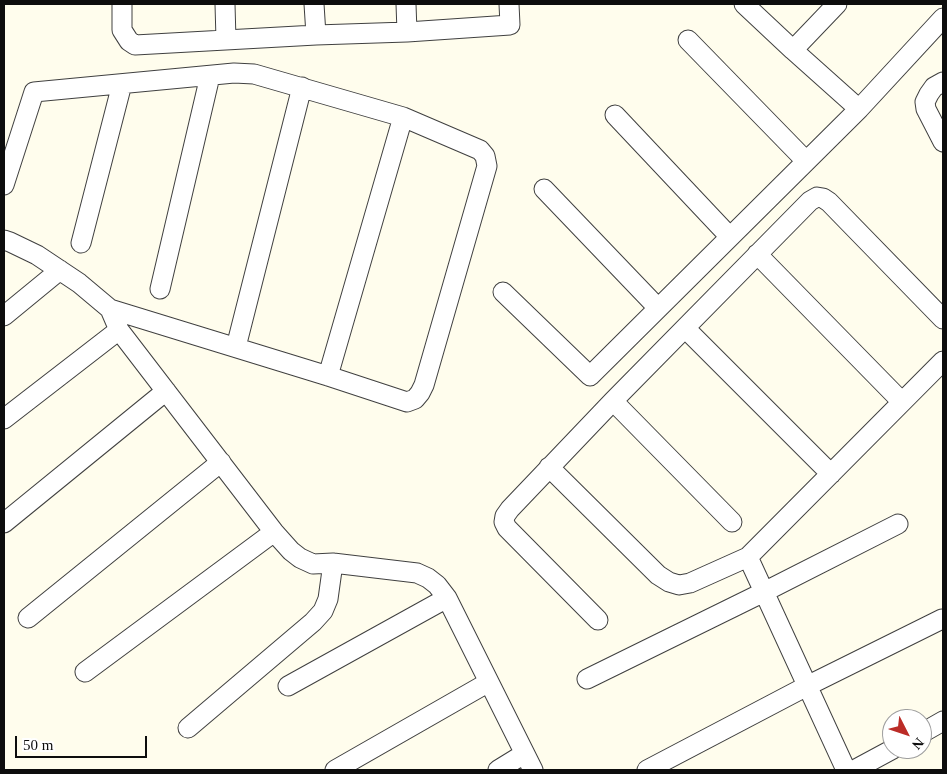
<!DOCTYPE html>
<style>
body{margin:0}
#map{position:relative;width:947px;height:774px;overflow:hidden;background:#fffded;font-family:"Times New Roman",serif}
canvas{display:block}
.frame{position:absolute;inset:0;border:5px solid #0d0d0d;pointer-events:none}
.north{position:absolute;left:882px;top:709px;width:50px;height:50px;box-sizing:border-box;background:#fff;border:1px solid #9e9e9e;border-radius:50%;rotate:131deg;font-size:14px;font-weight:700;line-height:20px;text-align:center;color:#0d0d0d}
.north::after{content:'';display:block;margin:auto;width:18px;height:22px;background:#bb2c27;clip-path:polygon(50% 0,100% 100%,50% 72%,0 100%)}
.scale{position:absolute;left:15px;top:736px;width:132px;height:22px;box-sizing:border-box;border:2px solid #0d0d0d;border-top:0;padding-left:6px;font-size:15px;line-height:18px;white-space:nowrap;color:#0d0d0d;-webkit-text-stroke:4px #fff;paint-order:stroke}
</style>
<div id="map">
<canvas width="947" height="774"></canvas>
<div class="frame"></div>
<div class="north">N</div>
<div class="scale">50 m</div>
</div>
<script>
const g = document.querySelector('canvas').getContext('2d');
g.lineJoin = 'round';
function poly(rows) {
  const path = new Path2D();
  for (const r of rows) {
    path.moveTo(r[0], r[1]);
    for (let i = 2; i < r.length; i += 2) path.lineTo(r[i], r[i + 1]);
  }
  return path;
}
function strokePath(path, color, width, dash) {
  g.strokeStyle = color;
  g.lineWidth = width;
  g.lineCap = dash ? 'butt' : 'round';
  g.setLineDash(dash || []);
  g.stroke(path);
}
const minor = poly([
 [122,4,122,30,129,41,135,45,316,35,407,32,510,25,509,4],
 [225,4,226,40],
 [314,4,316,35],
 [406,4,407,32],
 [744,4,793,50,859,109],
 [688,40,806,161],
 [793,50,837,4],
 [943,82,934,87,929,94,925,102,926,109,943,142],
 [615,115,730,237],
 [4,185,34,92,234,73,254,74,403,117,480,150,485,156,487,166,424,385,420,393,415,399,407,402,328,376,110,309,79,283,37,255,10,242,4,240],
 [544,189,658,308],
 [81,243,122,84],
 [757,254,902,402],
 [160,289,210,76],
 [503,292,590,376,859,109,943,18],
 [110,309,119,330,274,532,291,551,300,558,313,564,333,563,417,573,428,578,437,585,447,598,533,770],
 [4,316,60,270],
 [685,328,831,474],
 [236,347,302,87],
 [328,376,403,117],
 [613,401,732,522],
 [4,419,119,330],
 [549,467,658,575,669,582,679,585,690,583,748,557,943,361],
 [4,523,166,391],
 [748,557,846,770],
 [28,618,221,462],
 [598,620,507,528,504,522,505,516,510,509,613,401,810,201,817,197,823,198,829,202,943,319],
 [85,672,274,532],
 [587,679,764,592,898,524],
 [288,686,447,598],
 [188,728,313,622,323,611,328,599,333,563],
 [922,733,943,721],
 [335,770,489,682],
 [498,770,524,754],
 [647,770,807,686,942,619],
 [854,770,893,749]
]);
strokePath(minor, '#404040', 21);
strokePath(minor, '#fff', 19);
</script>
